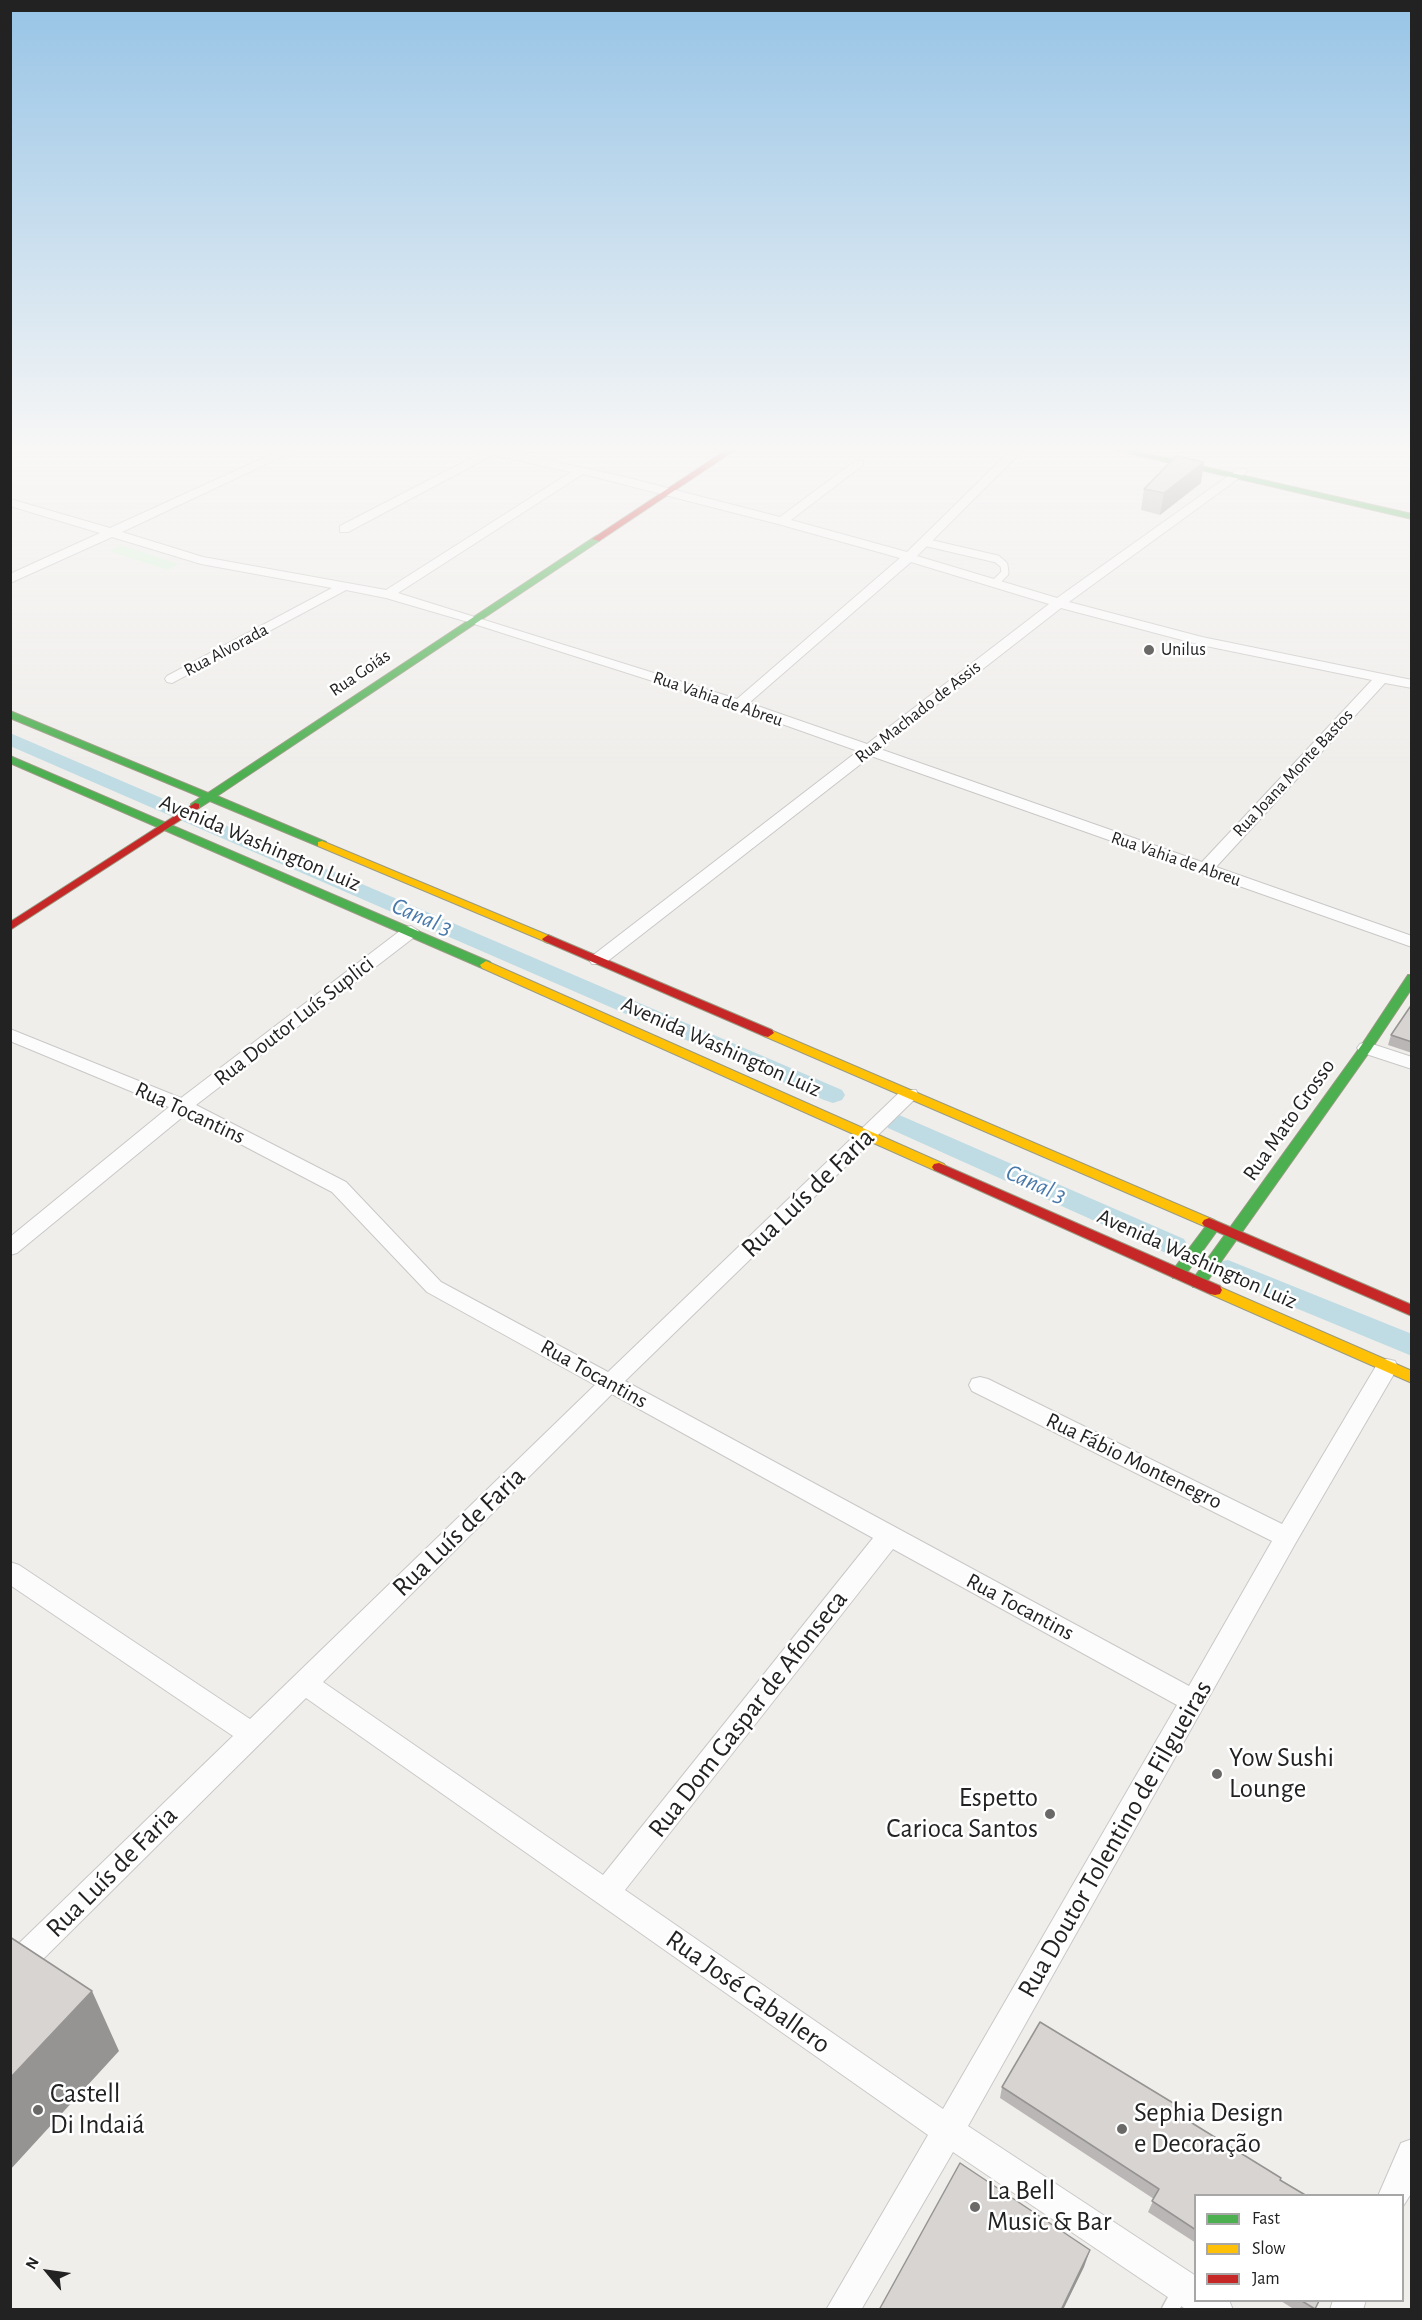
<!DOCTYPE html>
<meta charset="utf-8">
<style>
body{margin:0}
#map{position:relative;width:1422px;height:2320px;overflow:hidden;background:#f0eeeb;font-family:"Alegreya Sans",sans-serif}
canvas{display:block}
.frame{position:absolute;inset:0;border:12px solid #222;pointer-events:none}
.legend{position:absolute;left:1194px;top:2194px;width:210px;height:108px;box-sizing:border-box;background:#fff;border:2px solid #a7a7a7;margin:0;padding:8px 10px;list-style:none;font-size:18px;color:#222}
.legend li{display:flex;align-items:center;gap:12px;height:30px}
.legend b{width:30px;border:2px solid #a7a7a7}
.north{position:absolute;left:18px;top:2242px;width:60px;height:60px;-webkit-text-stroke:4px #fff;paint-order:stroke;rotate:299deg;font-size:16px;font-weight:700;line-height:24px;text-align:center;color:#222}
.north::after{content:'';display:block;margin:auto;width:21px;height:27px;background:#222;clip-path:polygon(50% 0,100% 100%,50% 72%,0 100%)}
</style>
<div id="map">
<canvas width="1422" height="2320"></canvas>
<div class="frame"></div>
<ul class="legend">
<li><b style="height:8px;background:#4caf50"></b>Fast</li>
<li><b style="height:8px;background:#ffc107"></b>Slow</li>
<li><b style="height:8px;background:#c62828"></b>Jam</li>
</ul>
<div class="north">N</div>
</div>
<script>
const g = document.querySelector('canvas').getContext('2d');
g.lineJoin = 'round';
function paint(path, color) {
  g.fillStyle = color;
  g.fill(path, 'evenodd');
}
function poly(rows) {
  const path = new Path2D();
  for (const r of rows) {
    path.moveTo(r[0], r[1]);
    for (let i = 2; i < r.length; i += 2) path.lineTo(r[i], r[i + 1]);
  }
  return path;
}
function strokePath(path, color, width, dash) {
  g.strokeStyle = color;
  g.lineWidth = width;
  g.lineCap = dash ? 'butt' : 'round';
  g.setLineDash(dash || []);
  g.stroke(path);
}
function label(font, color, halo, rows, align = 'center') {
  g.font = font + ' "Alegreya Sans",sans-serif';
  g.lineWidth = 5;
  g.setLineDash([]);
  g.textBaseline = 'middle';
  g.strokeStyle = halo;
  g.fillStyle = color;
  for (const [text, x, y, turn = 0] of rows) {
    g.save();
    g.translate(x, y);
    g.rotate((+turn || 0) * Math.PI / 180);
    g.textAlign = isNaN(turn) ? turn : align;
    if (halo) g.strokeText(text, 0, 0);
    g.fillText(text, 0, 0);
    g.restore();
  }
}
paint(poly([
 [121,545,179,564,167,570,109,551]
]), '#daf5da');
paint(poly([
 [10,733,842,1090,845,1095,842,1100,833,1103,824,1100,10,746,10,733],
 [897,1114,1184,1239,1188,1246,1184,1253,1175,1255,1166,1253,888,1128,885,1122,888,1116,897,1114],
 [1228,1260,1412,1334,1412,1356,1218,1276,1214,1269,1218,1262,1228,1260]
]), '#bfdbe3');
const laneFar1 = poly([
 [924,542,997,559,1004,565,1005,573,995,583]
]);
const lane = poly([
 [1170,2310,1181,2290]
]);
const street = poly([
 [281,450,296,450,122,532,203,557,386,590,571,472,493,455,348,532,340,532,340,526,481,453,478,450,501,450,621,476,780,517,855,461,863,461,863,465,791,520,907,552,1011,450,1023,450,917,556,1057,598,1238,469,1246,469,1246,473,1069,602,1202,637,1412,680,1412,688,1385,683,1216,867,1412,936,1412,947,871,756,604,964,592,964,589,960,592,956,858,751,734,707,468,622,386,598,346,590,172,683,167,682,165,679,167,676,332,588,201,564,112,537,10,583,10,574,100,533,10,506,10,499,110,528,281,450],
 [583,474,778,524,900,558,737,699,398,593,583,474],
 [911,562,1049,604,867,744,749,703,911,562],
 [1061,608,1201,645,1372,680,1202,862,880,749,1061,608],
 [411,926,419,931,417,935,196,1105,346,1182,441,1282,608,1372,902,1090,916,1090,918,1094,916,1098,625,1381,1189,1686,1272,1541,972,1391,969,1385,972,1379,980,1377,988,1379,1282,1524,1379,1361,1387,1359,1395,1361,1398,1367,1295,1544,968,2126,1196,2276,1196,2300,1229,2300,1233,2310,1184,2308,953,2152,861,2310,826,2310,928,2135,306,1698,20,1982,10,1986,10,1952,233,1736,10,1585,10,1562,19,1565,250,1719,595,1385,427,1292,332,1192,185,1115,17,1253,10,1255,10,1237,169,1107,10,1041,10,1029,181,1098,405,927,411,926],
 [612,1394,873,1538,603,1875,323,1682,612,1394],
 [893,1549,1177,1705,943,2109,625,1890,893,1549],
 [1366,1042,1412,1057,1412,1069,1360,1052,1357,1048,1360,1044,1366,1042],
 [1412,2139,1412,2192,1402,2208,1402,2196,1378,2196,1401,2143,1412,2139],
 [1333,2300,1366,2300,1363,2310,1330,2310,1333,2300]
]);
const fast = poly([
 [1115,450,1130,450,1412,514,1412,519,1115,450],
 [596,536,600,539,599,541,217,796,326,842,326,846,318,846,210,801,199,808,191,808,191,804,201,797,10,718,10,711,208,793,596,536],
 [10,756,490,962,492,965,486,969,482,968,10,763,10,756],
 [1408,975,1412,975,1412,988,1370,1051,1203,1287,1193,1287,1191,1283,1193,1279,1361,1046,1408,975],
 [1214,1220,1221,1225,1219,1228,1183,1278,1173,1278,1171,1274,1173,1270,1209,1222,1214,1220]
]);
const slow = poly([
 [322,841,552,937,554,939,548,943,544,941,318,846,318,842,322,841],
 [486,961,944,1164,946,1167,939,1171,934,1170,482,968,480,965,486,961],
 [768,1029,1214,1220,1216,1223,1214,1226,1204,1226,764,1036,762,1033,768,1029],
 [1215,1285,1412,1371,1412,1383,1210,1294,1208,1290,1210,1286,1215,1285]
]);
const jam = poly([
 [726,450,735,450,599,541,592,539,726,450],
 [195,803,199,804,199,808,10,930,10,922,195,803],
 [548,935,772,1030,774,1033,768,1037,764,1036,544,941,542,939,548,935],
 [939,1163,1220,1286,1222,1290,1220,1294,1215,1295,1210,1294,934,1170,932,1167,934,1164,939,1163],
 [1209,1218,1412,1305,1412,1316,1204,1226,1202,1223,1204,1220,1209,1218]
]);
strokePath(laneFar1, '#c9c8c7', 9);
strokePath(lane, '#c9c8c7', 19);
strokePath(street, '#c9c8c7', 2);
strokePath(fast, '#999a82', 2);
strokePath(slow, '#999a82', 2);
strokePath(jam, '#999a82', 2);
strokePath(laneFar1, '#fdfcfc', 7);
strokePath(lane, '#fdfcfc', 16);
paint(street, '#fdfcfc');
paint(fast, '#4caf50');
paint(slow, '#ffc107');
paint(jam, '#c62828');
paint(poly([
 [1201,483,1160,515,1141,510,1144,489],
 [1412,1004,1412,1053,1388,1045,1391,1035],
 [1002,2087,1183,2109,1180,2116,1280,2180,1196,2196,1196,2243,1148,2212,1154,2199,1000,2098],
 [1281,2301,1319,2301,1315,2310,1295,2310]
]), '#b9b6b5');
paint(poly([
 [1204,462,1201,483,1160,515,1164,493],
 [92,1991,119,2051,10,2170,10,2078],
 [1090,2250,1084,2267,1063,2310,1061,2310]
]), '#969493');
const building = poly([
 [1176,456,1204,462,1164,493,1144,489,1176,456],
 [1412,1004,1412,1042,1391,1035,1412,1004],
 [10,1937,92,1991,10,2078,10,1937],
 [1040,2022,1183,2109,1179,2115,1281,2178,1280,2180,1307,2196,1196,2196,1196,2230,1152,2201,1159,2189,1002,2087,1040,2022],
 [960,2163,1090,2250,1061,2310,879,2310,960,2163],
 [1302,2301,1319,2301,1315,2309,1302,2301]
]);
paint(building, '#d7d4d2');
strokePath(building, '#969493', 1.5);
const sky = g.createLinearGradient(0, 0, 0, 775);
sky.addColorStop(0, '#97c4e6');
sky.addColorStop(0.58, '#f8f7f6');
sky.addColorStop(1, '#f8f7f600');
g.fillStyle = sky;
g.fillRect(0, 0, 1422, 775);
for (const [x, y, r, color] of [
 [1149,650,6,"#6a6968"],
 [1217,1774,6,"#6a6968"],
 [1050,1814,6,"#6a6968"],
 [38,2110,6,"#6a6968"],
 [1122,2129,6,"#6a6968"],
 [975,2207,6,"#6a6968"]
]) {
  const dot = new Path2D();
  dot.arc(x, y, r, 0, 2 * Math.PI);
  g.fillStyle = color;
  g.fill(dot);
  strokePath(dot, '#fff', 2);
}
label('18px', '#222', '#fff', [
 ["Rua Alvorada",226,650,-28],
 ["Rua Goiás",360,673,-34],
 ["Rua Vahia de Abreu",718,699,19],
 ["Rua Machado de Assis",918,712,-38],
 ["Rua Joana Monte Bastos",1293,773,-47],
 ["Rua Vahia de Abreu",1176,859,19]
]);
label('18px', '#222', '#fff', [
 ["Unilus",1161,650]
], 'left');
label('22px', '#222', '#fff', [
 ["Avenida Washington Luiz",260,843,23],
 ["Rua Doutor Luís Suplici",294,1021,-38],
 ["Avenida Washington Luiz",721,1047,24],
 ["Rua Tocantins",190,1113,25],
 ["Rua Mato Grosso",1289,1120,-55],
 ["Avenida Washington Luiz",1197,1259,24],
 ["Rua Tocantins",594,1374,29],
 ["Rua Fábio Montenegro",1134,1461,26],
 ["Rua Tocantins",1020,1607,28]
]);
label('italic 24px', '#4a7aab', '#fff', [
 ["Canal 3",422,917,23],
 ["Canal 3",1036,1184,24]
]);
label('27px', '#222', '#fff', [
 ["Rua Luís de Faria",808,1193,-44],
 ["Rua Luís de Faria",459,1532,-44],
 ["Rua Dom Gaspar de Afonseca",748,1714,-52],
 ["Rua Doutor Tolentino de Filgueiras",1115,1839,-60],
 ["Rua Luís de Faria",112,1872,-45],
 ["Rua José Caballero",748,1992,35]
]);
label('27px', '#222', '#fff', [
 ["Yow Sushi",1229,1758],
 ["Lounge",1229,1789],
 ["Espetto",1038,1798,"right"],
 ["Carioca Santos",1038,1829,"right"],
 ["Castell",50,2094],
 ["Di Indaiá",50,2125],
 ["Sephia Design",1134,2113],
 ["e Decoração",1134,2144],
 ["La Bell",987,2191],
 ["Music & Bar",987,2222]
], 'left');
</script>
